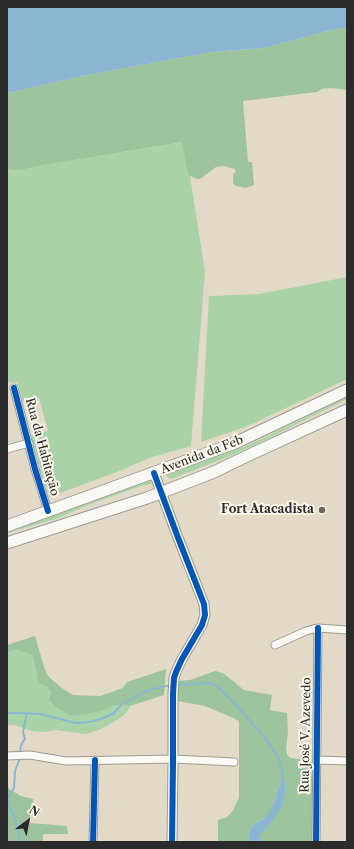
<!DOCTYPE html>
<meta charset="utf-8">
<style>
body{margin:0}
#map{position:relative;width:354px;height:849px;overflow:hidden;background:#e2dac6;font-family:"Libre Caslon Text",serif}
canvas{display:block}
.frame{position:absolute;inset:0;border:8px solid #2b2b2b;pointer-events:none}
.north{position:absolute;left:8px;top:801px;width:40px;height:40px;-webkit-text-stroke:3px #fbf7ec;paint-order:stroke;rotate:32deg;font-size:11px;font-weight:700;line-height:16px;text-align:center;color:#2b2b2b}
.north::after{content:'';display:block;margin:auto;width:14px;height:18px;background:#2b2b2b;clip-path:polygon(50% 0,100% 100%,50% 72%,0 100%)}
</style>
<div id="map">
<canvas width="354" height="849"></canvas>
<div class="frame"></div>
<div class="north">N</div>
</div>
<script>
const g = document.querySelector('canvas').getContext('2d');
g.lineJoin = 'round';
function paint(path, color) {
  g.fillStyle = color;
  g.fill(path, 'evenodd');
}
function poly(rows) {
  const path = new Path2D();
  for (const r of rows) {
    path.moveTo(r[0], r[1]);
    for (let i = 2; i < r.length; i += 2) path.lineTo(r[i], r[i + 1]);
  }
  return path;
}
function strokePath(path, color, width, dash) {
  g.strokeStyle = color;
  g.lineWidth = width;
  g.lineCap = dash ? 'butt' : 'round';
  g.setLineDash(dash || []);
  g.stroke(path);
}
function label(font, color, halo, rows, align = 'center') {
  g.font = font + ' "Libre Caslon Text",serif';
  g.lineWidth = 4;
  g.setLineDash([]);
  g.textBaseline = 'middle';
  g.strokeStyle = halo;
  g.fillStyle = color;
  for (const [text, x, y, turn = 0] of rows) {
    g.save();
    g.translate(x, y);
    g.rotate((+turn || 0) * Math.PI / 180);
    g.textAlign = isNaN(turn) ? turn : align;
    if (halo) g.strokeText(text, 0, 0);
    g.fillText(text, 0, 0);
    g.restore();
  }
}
paint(poly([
 [183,142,188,175,190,176,205,272,191,446,149,458,117,472,49,497,31,436,48,431,39,398,23,401,17,382,9,383,7,376,7,168,11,170,21,170,45,165],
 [347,277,347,379,248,426,201,442,209,296,258,294,296,287],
 [347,397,347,399,265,440,230,456,171,479,167,477,167,473,241,448,264,438],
 [150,480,151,484,141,486,88,505,58,518,7,533,7,530],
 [18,650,32,655,36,670,38,683,47,687,51,693,71,716,85,715,98,712,115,705,130,706,127,712,119,719,99,730,86,734,56,730,44,732,32,731,14,725,7,725,7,653,10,651]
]), '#a9d3a7');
paint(poly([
 [347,28,347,90,331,88,322,89,317,92,243,101,248,162,252,162,254,185,246,188,236,186,233,183,233,175,236,171,234,169,224,166,216,167,200,179,197,179,188,175,182,142,45,165,21,170,11,170,7,168,7,93,87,75,212,52,264,48,335,29],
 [35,636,45,670,49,677,63,689,73,695,100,696,123,688,127,682,166,669,164,695,130,706,115,705,98,712,85,715,71,716,56,707,49,700,51,693,47,687,38,683,36,670,32,655,18,650,10,651,7,653,7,645],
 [215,671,223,673,244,690,272,695,270,710,287,713,288,732,286,749,287,754,290,758,310,760,312,778,312,842,261,842,260,836,285,792,286,781,280,783,274,803,270,812,264,819,256,823,250,829,248,842,218,842,218,820,227,817,232,812,239,798,239,721,231,717,219,712,205,706,178,701,176,681,190,680],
 [7,783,9,789,21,796,33,799,34,809,30,814,30,823,67,826,68,834,43,834,43,842,7,842]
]), '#9dc39c');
paint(poly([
 [7,7,347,7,347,28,335,29,264,48,212,52,87,75,7,93],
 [286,781,285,792,282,806,275,817,260,836,261,842,248,842,250,829,256,823,264,819,269,812,274,803,280,783]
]), '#8ab6d3');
strokePath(poly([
 [177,685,206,683,215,685,224,692,246,716,268,742,279,759,283,775,282,783],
 [7,713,21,713,40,714,76,723,89,722,101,719,114,713,121,705,144,692,153,689,171,685],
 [20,753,21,745,25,739,23,732,27,713],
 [7,802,9,796,14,788,15,771,20,758],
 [7,804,13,813,21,842]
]), '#8ab6d3', 2);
const minor = poly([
 [14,388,35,469,48,511],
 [7,449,29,443],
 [275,645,306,631,313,629,318,628,347,630],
 [7,756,30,755,66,761,173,759,234,762],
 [317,760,347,761],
 [93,842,95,760],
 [316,842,318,628]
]);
const tertiary = poly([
 [154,473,177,535,204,604,205,615,202,625,182,659,176,672,174,678,173,694,173,762,172,842]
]);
const primary = poly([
 [7,526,235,443,347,390],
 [7,543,147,498,214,472,247,456,347,410]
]);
strokePath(minor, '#9f9b90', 9);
strokePath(tertiary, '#9f9b90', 11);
strokePath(primary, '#9f9b90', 13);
strokePath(minor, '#fbf9f6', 7);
strokePath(tertiary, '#fbf9f6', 9);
strokePath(primary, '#fbf9f6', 11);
strokePath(poly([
 [14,388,35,469,48,511],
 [154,473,177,535,204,604,205,615,202,625,182,659,176,672,174,678,173,694,173,762,172,842],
 [93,842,95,760],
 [316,842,318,628]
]), '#0057b8', 6);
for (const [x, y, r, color] of [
 [322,510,4,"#6b6861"]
]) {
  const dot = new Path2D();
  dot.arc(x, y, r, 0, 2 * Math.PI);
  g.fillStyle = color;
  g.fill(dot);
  strokePath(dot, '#fbf7ec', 1.5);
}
label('12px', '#2b2b2b', '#fbf7ec', [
 ["Rua da Habitação",42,447,75],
 ["Avenida da Feb",202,455,-21],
 ["Rua José V. Azevedo",306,735,-89]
]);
label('bold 12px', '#2b2b2b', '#fbf7ec', [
 ["Fort Atacadista",314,510]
], 'right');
</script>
